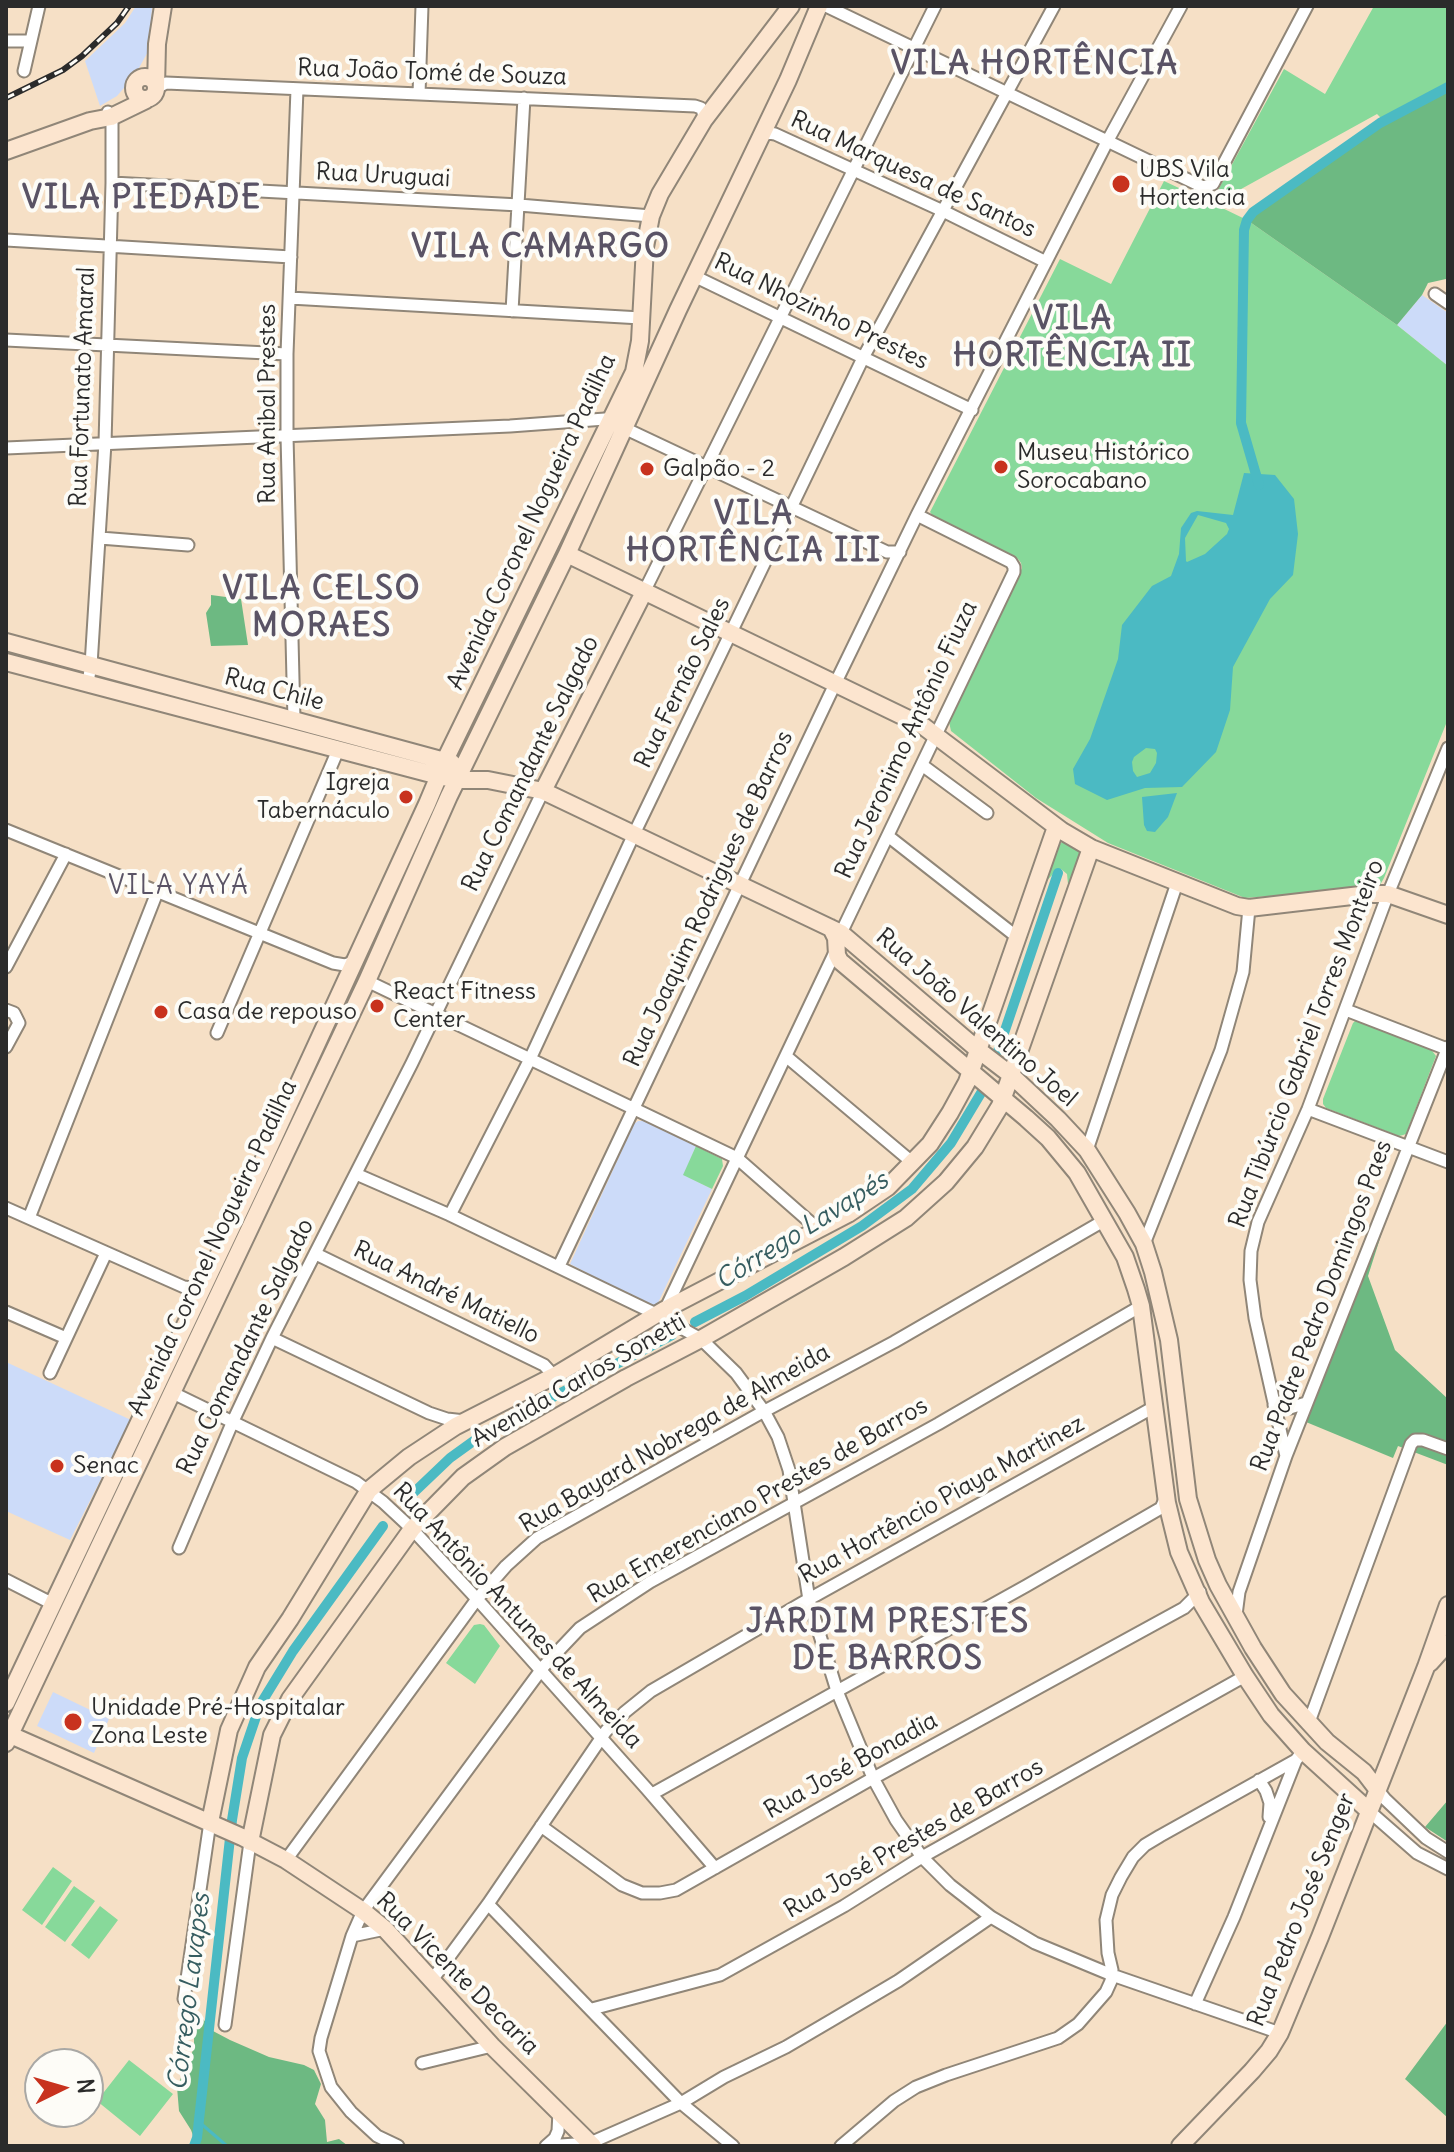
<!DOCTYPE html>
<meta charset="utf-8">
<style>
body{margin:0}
#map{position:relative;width:1454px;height:2152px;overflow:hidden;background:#f6e0c6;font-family:Delius,sans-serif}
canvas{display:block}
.frame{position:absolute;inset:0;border:8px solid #2b2b2b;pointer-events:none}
.north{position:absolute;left:24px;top:2048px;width:80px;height:80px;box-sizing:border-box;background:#fdfcf7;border:2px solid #a9a8a5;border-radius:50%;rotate:85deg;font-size:22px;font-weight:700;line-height:32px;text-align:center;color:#2b2b2b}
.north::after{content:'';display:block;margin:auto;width:28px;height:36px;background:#c8321e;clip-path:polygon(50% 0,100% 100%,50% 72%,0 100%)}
</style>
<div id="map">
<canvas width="1454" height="2152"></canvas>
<div class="frame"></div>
<div class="north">N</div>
</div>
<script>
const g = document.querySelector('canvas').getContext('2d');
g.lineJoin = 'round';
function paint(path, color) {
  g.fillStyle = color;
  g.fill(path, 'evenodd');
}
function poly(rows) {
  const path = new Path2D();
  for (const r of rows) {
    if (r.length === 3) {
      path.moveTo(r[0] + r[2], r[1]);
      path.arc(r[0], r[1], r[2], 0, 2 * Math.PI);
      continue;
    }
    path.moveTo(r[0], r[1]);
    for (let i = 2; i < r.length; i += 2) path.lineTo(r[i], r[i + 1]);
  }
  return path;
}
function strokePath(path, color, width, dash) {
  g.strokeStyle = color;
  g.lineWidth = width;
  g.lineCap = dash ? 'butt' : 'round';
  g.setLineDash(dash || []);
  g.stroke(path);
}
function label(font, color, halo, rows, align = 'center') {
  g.font = font + ' Delius,sans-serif';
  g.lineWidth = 8;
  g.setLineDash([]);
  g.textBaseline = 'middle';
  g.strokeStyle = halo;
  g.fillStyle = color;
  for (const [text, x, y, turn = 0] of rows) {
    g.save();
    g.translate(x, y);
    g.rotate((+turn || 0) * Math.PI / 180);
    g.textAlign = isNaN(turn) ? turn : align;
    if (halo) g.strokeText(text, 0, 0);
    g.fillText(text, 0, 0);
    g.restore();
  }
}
paint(poly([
 [136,6,152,8,149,50,135,75,117,96,100,106,85,61,125,23],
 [1422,295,1448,313,1448,366,1397,325],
 [638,1121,643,1121,696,1146,684,1175,712,1189,657,1305,654,1308,570,1264,634,1124],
 [6,1362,131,1420,70,1540,6,1511],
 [53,1692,109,1719,94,1753,37,1726]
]), '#ccdbf9');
paint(poly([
 [1374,6,1448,6,1448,87,1384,121,1377,114,1214,204,1247,220,1397,325,1448,366,1448,719,1384,878,1380,885,1373,888,1245,898,1108,843,1036,798,951,731,949,722,1022,568,1021,563,1018,559,933,516,930,512,1060,259,1111,284,1164,181,1211,203,1284,69,1325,94],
 [1071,841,1082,852,1069,894,1067,874,1061,869,1053,874,1044,884,1054,851,1062,842],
 [1356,1020,1360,1020,1430,1048,1436,1056,1406,1134,1403,1135,1399,1136,1326,1108,1323,1104,1323,1099,1353,1023],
 [696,1146,722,1159,723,1166,712,1189,683,1175],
 [480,1624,484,1625,500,1646,475,1684,446,1663,474,1625],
 [53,1867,72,1881,42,1925,22,1910],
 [74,1886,95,1901,65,1942,45,1927],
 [100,1906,118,1920,89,1959,71,1945],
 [129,2060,173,2094,140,2136,97,2101]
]), '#87d99a');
paint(poly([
 [1448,87,1448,265,1446,279,1428,283,1422,295,1397,325,1247,220,1253,212,1380,123],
 [211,595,241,599,248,645,211,646,206,613,211,605],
 [1384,1226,1368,1276,1395,1350,1448,1399,1448,1465,1398,1446,1393,1458,1306,1422],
 [1448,1800,1448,1842,1425,1827],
 [197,2017,203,2019,213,2031,230,2040,269,2057,304,2065,314,2070,321,2084,315,2104,325,2120,327,2142,339,2139,348,2146,197,2146,191,2130,179,2111,177,2087,194,2048,194,2023],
 [1448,2021,1448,2118,1405,2079]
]), '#6db982');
paint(poly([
 [1244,473,1275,475,1294,499,1298,534,1293,575,1270,599,1233,667,1230,710,1216,752,1182,787,1145,788,1107,800,1075,784,1073,769,1090,739,1118,659,1122,625,1152,586,1171,576,1179,554,1181,528,1191,513,1197,511,1233,515],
 [1198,515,1226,523,1229,529,1227,534,1205,554,1187,562,1186,561,1185,538],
 [1146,748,1155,749,1157,753,1156,763,1150,773,1137,777,1133,771,1132,762,1134,757],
 [1177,793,1168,817,1155,832,1147,831,1144,825,1142,797]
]), '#4bbac3');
strokePath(poly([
 [198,2121,227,2146]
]), '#4bbac3', 3);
strokePath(poly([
 [1259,485,1241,423,1244,230,1247,220,1253,212,1380,123,1448,87],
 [998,1051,1058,873],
 [695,1322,745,1296,862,1226,912,1189,951,1143,981,1093],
 [408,1498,450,1458,486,1432,672,1335],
 [194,2146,197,2138,232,1820,242,1758,260,1705,293,1651,383,1526]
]), '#4bbac3', 10);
const street = poly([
 [826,6,1203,187,1213,184,1307,6],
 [7,41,30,41],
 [24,71,39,6],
 [419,94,422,6],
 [154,95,160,86,166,83,695,106,701,108,703,112,704,120],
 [761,136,769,133,775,134,943,211,1046,262],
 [112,183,519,205,651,216],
 [6,240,291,257],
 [694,276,972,410],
 [1435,294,1448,303],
 [290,298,641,318],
 [512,311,524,98],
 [6,340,287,354],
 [6,448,510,426,605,419,887,552,900,552],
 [100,538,188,545],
 [644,592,935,6],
 [88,682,91,665,105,443,112,183,112,123,108,112],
 [294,720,287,436,287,354,297,89],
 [922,765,987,813],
 [6,830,333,963,345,965,355,961],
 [888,836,1017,937],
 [841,933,1014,572,1014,567,1011,562,917,515],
 [6,967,66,854],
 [367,981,737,1158,819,1230],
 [6,1010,14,1013,19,1023,6,1047],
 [1346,1010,1447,1049],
 [217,1033,338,750],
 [787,1057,913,1163],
 [1308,1109,1448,1162],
 [1087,1150,1177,883],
 [356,1174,450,1215,658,1315,701,1339,736,1373,764,1411,778,1437,789,1470,809,1600,837,1691,873,1778,896,1820,922,1857,950,1885,991,1917,1035,1943,1112,1975,1280,2033],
 [6,1208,184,1287,204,1290],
 [450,1215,530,1059,634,834,864,356,1054,6],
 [29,1218,158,890],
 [1144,1244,1221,1050,1243,972,1249,908],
 [316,1254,544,1365,554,1376],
 [559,1266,835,684,917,515,1108,140,1181,6],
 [665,1310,836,950],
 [6,1312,66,1338],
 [272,1338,429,1413,447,1419,465,1421],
 [50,1373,106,1253],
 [171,1392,356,1482,383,1502,412,1529,477,1599,646,1788,715,1868],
 [1274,1405,1290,1408,1306,1403],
 [1286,1456,1255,1318,1250,1280,1251,1251,1258,1222,1308,1109,1388,894,1448,748],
 [179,1548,233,1421,272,1338,412,1063,543,791],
 [6,1580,53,1604],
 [1236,1615,1239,1592,1286,1456,1448,1047],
 [1309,1722,1411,1444,1415,1440,1423,1440,1448,1449],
 [1259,1780,1266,1791,1270,1803,1269,1817],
 [1377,1789,1385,1799,1426,1838,1448,1852],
 [652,1794,1026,1586,1161,1508,1166,1497],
 [1369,1811,1417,1853,1448,1869],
 [541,1826,622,1885,642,1893,660,1893,676,1890,868,1781,1184,1608,1200,1592],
 [286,1860,477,1599,506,1566,537,1538,759,1414,894,1342,1105,1220],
 [488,1904,681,2103,733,2146],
 [352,1936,385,1929],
 [432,1980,488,1904,606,1731,625,1712,651,1691,802,1603,1154,1407],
 [184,1999,210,1822],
 [1195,2004,1234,1917,1296,1760],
 [592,2009,720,1975,844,1906,922,1857,1245,1676],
 [225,2025,250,1842],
 [422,2063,492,2046],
 [398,2146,377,2136,351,2112,331,2087,319,2051,321,2038,352,1936,363,1911,544,1666,580,1628,650,1582,938,1424,1141,1306],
 [546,2146,590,2143,681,2103,724,2077,786,2047,832,2020,898,1981,991,1917],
 [546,2146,555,2138,558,2131,559,2112],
 [841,2146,894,2101,916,2087,946,2075,1058,2038,1078,2024,1106,1992,1111,1981,1112,1970,1108,1953,1106,1920,1112,1895,1121,1877,1133,1857,1145,1845,1160,1836,1296,1760,1303,1751]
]);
const secondary = poly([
 [145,88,11],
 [156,87,157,44,163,6],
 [6,151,90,121,111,117,146,100],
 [567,554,923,726,1062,831,1091,848,1237,906,1249,908,1369,894,1388,894,1448,915],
 [6,642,452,763],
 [6,662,439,776,457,780,488,780,543,791,841,933,977,1049,1011,1075,1058,1119,1087,1150,1127,1213,1144,1244,1153,1272,1169,1340,1188,1499,1207,1560,1218,1585,1253,1648,1283,1694,1327,1742,1364,1772,1377,1789],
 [543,791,644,592],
 [831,928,836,938,837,955,840,961,1026,1118,1048,1138,1077,1173,1125,1257,1136,1289,1141,1306,1167,1503,1179,1552,1201,1602,1245,1676,1271,1715,1303,1751,1369,1811],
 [1430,1663,1448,1643],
 [6,1703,262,1163,427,804,448,754,634,372,640,341,645,247,651,216,660,194,704,120,791,6],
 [6,1733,242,1837,286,1860,363,1911,385,1929,492,2046,593,2146],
 [6,1743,367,981,449,796,567,554,678,310,788,80,819,6],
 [210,1822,229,1730,257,1667,290,1619,369,1490,409,1457,456,1426,554,1376,664,1310,848,1214,888,1187,930,1144,950,1113,967,1082,1056,827],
 [250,1842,272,1735,290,1699,412,1529,463,1477,505,1447,626,1378,701,1339,844,1257,906,1218,946,1182,975,1147,1000,1106,1091,848],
 [1180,2146,1252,2071,1269,2051,1280,2033,1320,1937,1426,1667,1448,1605]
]);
strokePath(street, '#908678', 15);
strokePath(secondary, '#908678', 20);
strokePath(street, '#fff', 11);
strokePath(secondary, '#fce5cf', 16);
const rail = poly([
 [6,98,63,70,82,56,117,23,129,6]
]);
strokePath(rail, '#2b2b2b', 6);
strokePath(rail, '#fdfcf7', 3, [9]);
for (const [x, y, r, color] of [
 [1121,184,10,"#c8321e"],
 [1001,467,8,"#c8321e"],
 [647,469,8,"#c8321e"],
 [406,797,8,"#c8321e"],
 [377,1006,8,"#c8321e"],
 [161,1012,8,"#c8321e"],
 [57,1466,8,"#c8321e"],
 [73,1722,10,"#c8321e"]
]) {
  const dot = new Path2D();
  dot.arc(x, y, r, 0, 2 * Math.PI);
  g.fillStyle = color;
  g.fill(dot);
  strokePath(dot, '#fdfcf7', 3);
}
label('24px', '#2b2b2b', '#fdfcf7', [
 ["Rua João Tomé de Souza",432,73,2],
 ["Rua Marquesa de Santos",913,175,25],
 ["Rua Uruguai",383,176,3],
 ["Rua Nhozinho Prestes",821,312,26],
 ["Rua Fortunato Amaral",83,387,-88],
 ["Rua Anibal Prestes",268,404,-90],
 ["Avenida Coronel Nogueira Padilha",532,522,-65],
 ["Rua Fernão Sales",683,683,-64],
 ["Rua Chile",274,690,15],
 ["Rua Jeronimo Antônio Fiuza",907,740,-65],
 ["Rua Comandante Salgado",531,764,-64],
 ["Rua Joaquim Rodrigues de Barros",709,899,-65],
 ["Rua João Valentino Joel",976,1018,41],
 ["Rua Tibúrcio Gabriel Torres Monteiro",1307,1044,-69],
 ["Avenida Coronel Nogueira Padilha",213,1248,-65],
 ["Rua André Matiello",446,1293,26],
 ["Rua Padre Pedro Domingos Paes",1322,1306,-69],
 ["Rua Comandante Salgado",246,1347,-64],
 ["Avenida Carlos Sonetti",579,1381,-30],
 ["Rua Bayard Nobrega de Almeida",675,1439,-30],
 ["Rua Hortêncio Piaya Martinez",942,1500,-29],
 ["Rua Emerenciano Prestes de Barros",758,1501,-30],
 ["Rua Antônio Antunes de Almeida",517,1616,47],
 ["Rua José Bonadia",851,1766,-29],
 ["Rua José Prestes de Barros",914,1839,-30],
 ["Rua Pedro José Senger",1302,1910,-68],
 ["Rua Vicente Decaria",457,1974,45]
]);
label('24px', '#2b2b2b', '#fdfcf7', [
 ["UBS Vila",1139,170],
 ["Hortencia",1139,198],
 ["Museu Histórico",1017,453],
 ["Sorocabano",1017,481],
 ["Galpão - 2",663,469],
 ["Igreja",390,783,"right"],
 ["Tabernáculo",390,811,"right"],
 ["React Fitness",393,992],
 ["Center",393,1020],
 ["Casa de repouso",177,1012],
 ["Senac",73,1466],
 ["Unidade Pré-Hospitalar",91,1708],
 ["Zona Leste",91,1736]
], 'left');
g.letterSpacing = '2px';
label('26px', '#5a5365', '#fdfcf7', [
 ["VILA YAYÁ",179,887]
]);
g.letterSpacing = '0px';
label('italic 26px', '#365d60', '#fdfcf7', [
 ["Córrego Lavapés",802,1231,-32],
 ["Córrego Lavapes",190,1992,-83]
]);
g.letterSpacing = '2px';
label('bold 32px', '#5a5365', '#fdfcf7', [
 ["VILA HORTÊNCIA",1035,65],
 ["VILA PIEDADE",142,199],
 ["VILA CAMARGO",541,248],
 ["VILA",1073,320],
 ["HORTÊNCIA II",1073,357],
 ["VILA",754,515],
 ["HORTÊNCIA III",754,552],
 ["VILA CELSO",322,590],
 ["MORAES",322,627],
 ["JARDIM PRESTES",888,1623],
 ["DE BARROS",888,1660]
]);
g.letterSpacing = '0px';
</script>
